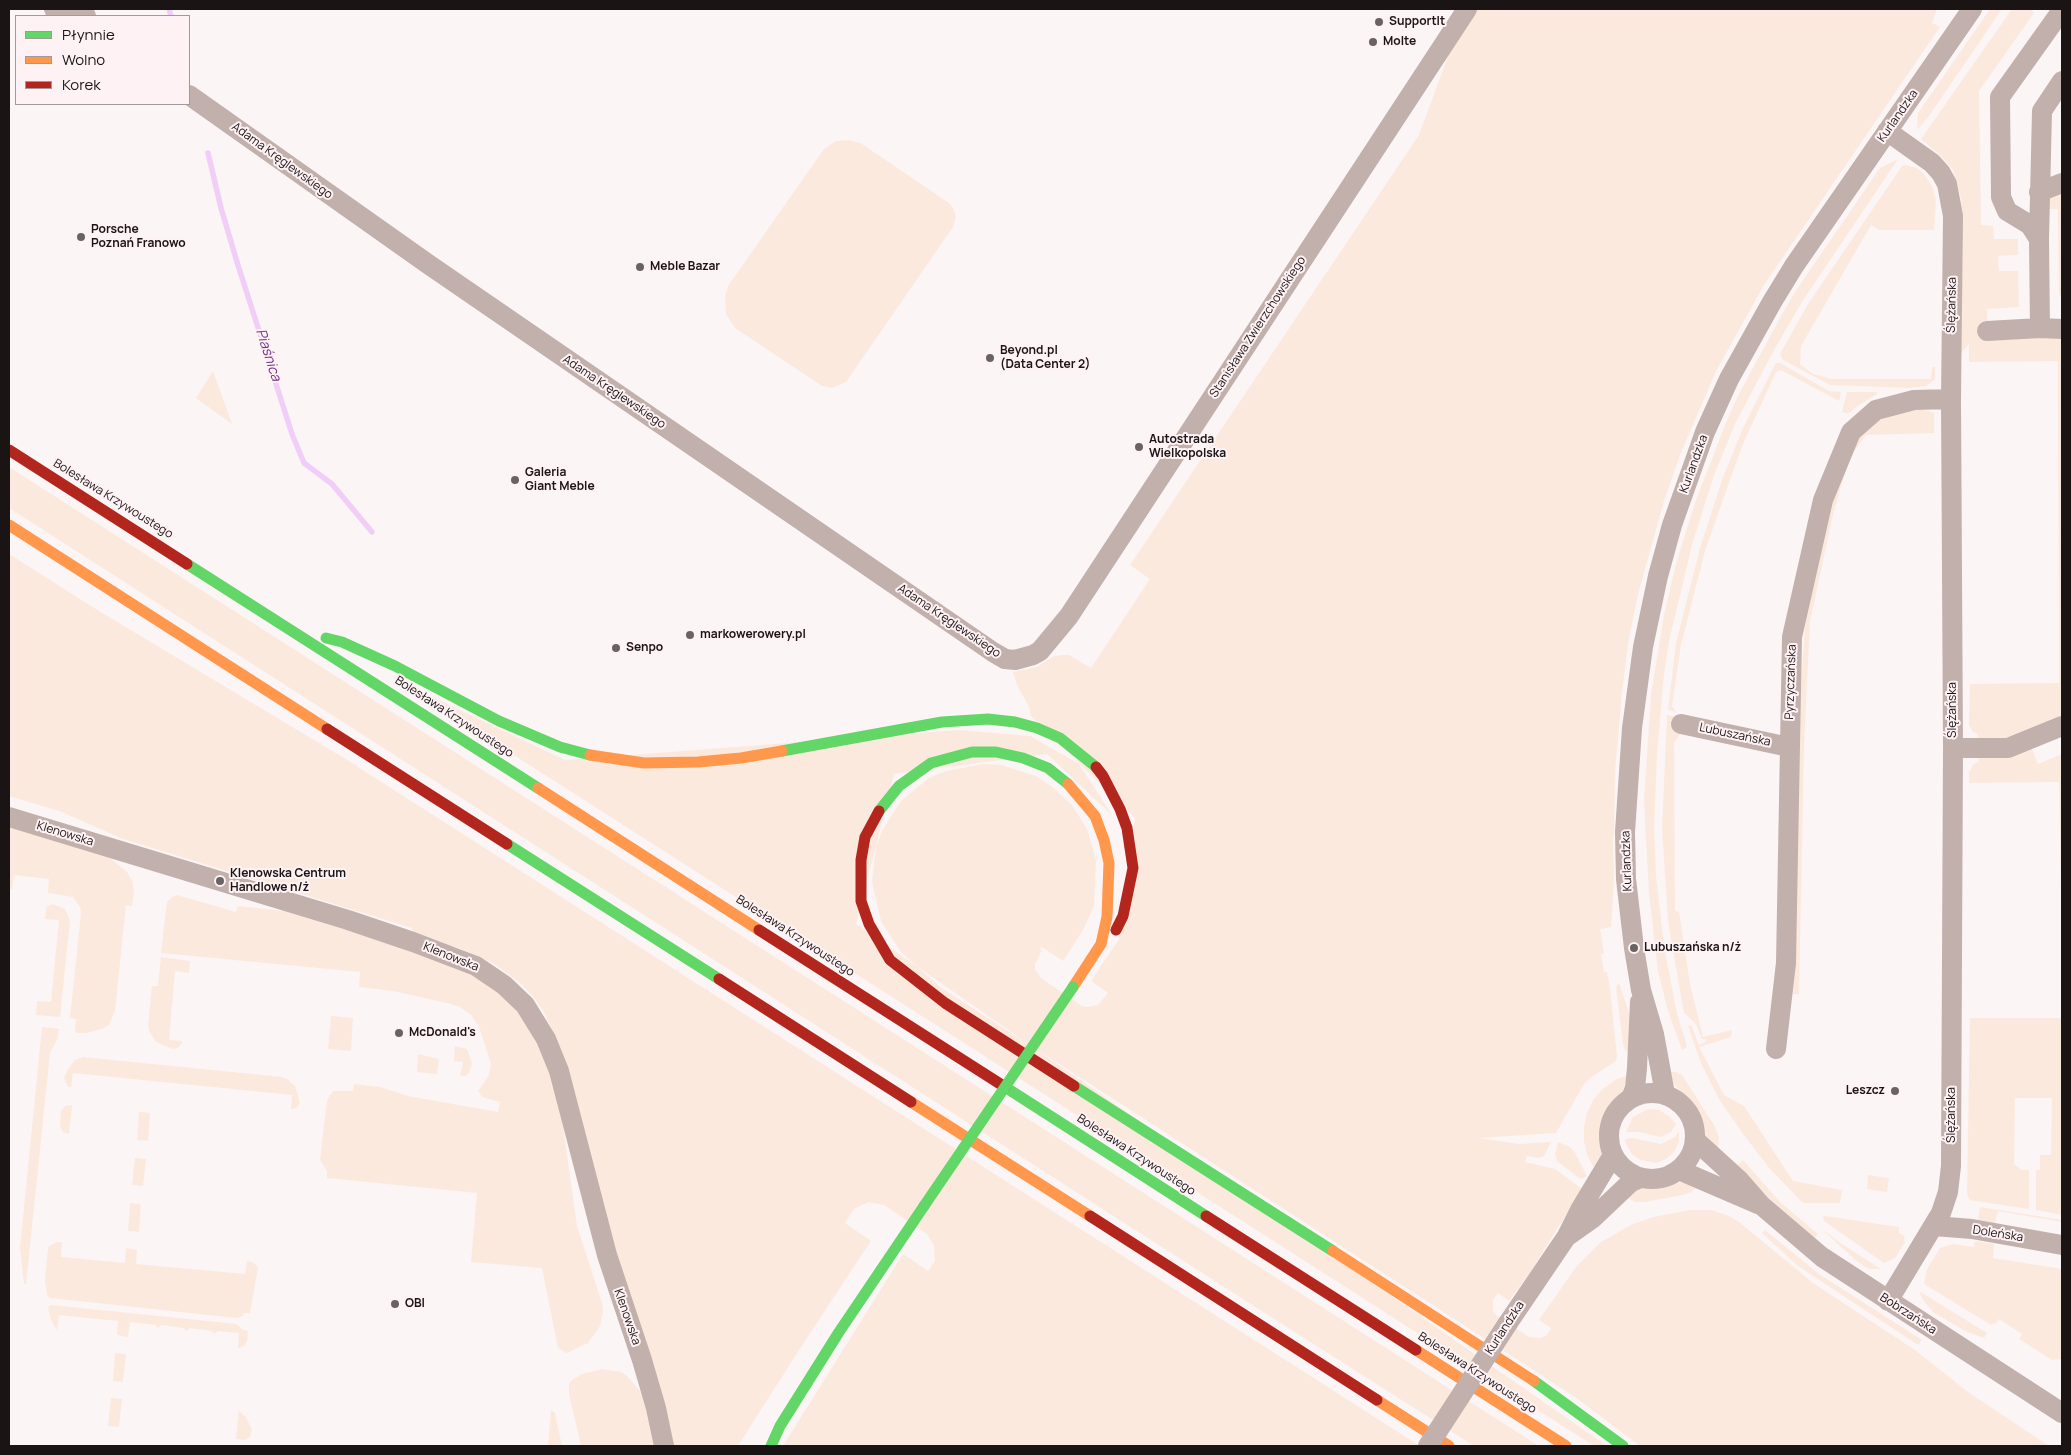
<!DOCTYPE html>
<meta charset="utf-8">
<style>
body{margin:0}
#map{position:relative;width:2071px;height:1455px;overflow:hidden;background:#fbf5f6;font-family:Manrope,sans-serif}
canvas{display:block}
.frame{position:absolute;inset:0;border:10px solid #1b1415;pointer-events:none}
.legend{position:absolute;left:15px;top:15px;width:175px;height:90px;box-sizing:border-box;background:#fef2f4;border:1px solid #a3999b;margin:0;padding:6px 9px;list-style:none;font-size:15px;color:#1b1415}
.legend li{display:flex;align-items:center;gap:10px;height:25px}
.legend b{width:25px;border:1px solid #a3999b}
</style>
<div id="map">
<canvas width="2071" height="1455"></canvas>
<div class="frame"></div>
<ul class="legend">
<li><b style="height:6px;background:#63d668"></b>Płynnie</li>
<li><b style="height:6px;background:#ff974d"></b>Wolno</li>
<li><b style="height:6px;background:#b3261e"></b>Korek</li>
</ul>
</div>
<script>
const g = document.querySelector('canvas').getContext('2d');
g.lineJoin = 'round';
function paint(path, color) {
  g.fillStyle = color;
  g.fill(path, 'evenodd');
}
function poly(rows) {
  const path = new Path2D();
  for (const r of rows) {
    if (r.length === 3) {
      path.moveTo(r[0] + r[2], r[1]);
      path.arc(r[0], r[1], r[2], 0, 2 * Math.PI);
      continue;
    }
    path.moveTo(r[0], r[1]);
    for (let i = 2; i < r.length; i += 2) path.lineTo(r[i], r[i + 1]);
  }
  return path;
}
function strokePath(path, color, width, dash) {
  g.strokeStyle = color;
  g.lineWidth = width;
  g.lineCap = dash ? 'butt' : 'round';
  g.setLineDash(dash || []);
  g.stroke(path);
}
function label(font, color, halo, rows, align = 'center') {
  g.font = font + ' Manrope,sans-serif';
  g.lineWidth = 4;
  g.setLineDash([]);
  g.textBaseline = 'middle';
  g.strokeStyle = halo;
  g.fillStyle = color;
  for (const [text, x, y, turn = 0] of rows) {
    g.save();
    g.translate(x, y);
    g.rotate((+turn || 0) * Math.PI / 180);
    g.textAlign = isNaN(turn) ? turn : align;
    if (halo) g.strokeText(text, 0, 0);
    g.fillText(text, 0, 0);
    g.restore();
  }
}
paint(poly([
 [1474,9,1937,9,1932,23,1940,27,1764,285,1716,371,1680,455,1664,501,1638,594,1628,644,1622,693,1615,772,1614,835,1613,835,1614,880,1611,927,1600,929,1604,953,1601,954,1604,972,1607,972,1610,988,1617,1057,1616,1061,1593,1076,1584,1084,1556,1133,1479,1138,1520,1144,1551,1142,1544,1156,1539,1158,1527,1156,1525,1162,1555,1169,1582,1189,1529,1274,1509,1301,1498,1293,1493,1300,1493,1311,1497,1316,1529,1337,1541,1338,1547,1335,1551,1328,1539,1320,1576,1267,1601,1242,1631,1225,1653,1217,1691,1210,1711,1210,1729,1216,1739,1222,1813,1283,1915,1350,1968,1392,2049,1446,1640,1446,1575,1397,940,987,901,952,881,921,872,882,876,846,883,829,901,801,929,778,946,771,983,764,1001,765,1036,776,1051,786,1072,805,1087,829,1096,860,1094,906,1083,930,1063,961,1042,947,1040,949,1042,950,1035,964,1035,969,1041,978,1082,1006,1087,1007,1098,1005,1108,993,1091,981,1119,939,1135,818,1031,716,1029,707,1017,685,1013,672,1037,667,1054,656,1062,655,1069,655,1091,668,1150,579,1130,565,1419,135,1455,37],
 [1990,9,2002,9,1929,116,1917,130,1918,113],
 [2012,9,2031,9,2034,13,1979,91,1981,225,1993,226,1994,239,2018,239,2018,255,1998,256,1999,271,2018,271,2019,307,1987,309,1988,340,2062,335,2062,717,2001,740,1978,739,1978,734,1973,732,1969,725,1970,684,2059,683,2058,361,1969,362,1969,344,1961,353,1961,199,1953,170,1941,156,1921,139],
 [850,140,862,144,949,203,953,208,956,217,953,227,846,382,832,388,822,386,735,328,726,314,725,297,728,286,824,149,836,141],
 [1898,159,1802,302,1774,350,1736,422,1714,475,1692,545,1669,641,1664,674,1657,754,1654,828,1656,875,1664,946,1677,1014,1687,1046,1686,1048,1682,1050,1668,1011,1658,971,1649,894,1644,802,1651,695,1664,615,1676,564,1695,503,1725,425,1738,396,1781,316,1795,292,1880,168],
 [1905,165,1917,168,1924,174,1932,186,1936,201,1934,230,1880,230,1871,225,1801,346,1800,364,1813,374,1832,379,1931,379,1932,367,1935,367,1935,379,1926,386,1910,388,1830,385,1783,360,1780,354,1808,304,1902,166],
 [2062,190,2062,294,2059,296,2058,209,2045,209,2047,202,2052,196],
 [1776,363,1780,363,1829,391,1841,392,1839,401,1781,370,1776,372,1742,446,1705,551,1681,645,1672,706,1676,712,1668,710,1676,643,1700,548,1723,477,1743,428],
 [213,371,232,424,196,398],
 [1847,392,1877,392,1877,394,1856,407,1848,414,1842,412],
 [1922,409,1934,413,1934,433,1866,435,1852,454,1844,476,1833,515,1810,621,1804,748,1799,994,1793,994,1801,685,1805,626,1815,568,1828,511,1854,438,1884,415],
 [9,467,1372,1339,1539,1446,1474,1446,1257,1308,9,508],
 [9,554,99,611,344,758,1420,1446,783,1446,903,1254,928,1271,935,1261,934,1246,927,1234,884,1205,868,1202,854,1209,845,1223,871,1241,799,1350,738,1446,672,1446,623,1281,562,1053,544,1012,534,998,519,982,493,963,459,948,413,934,412,928,123,839,62,812,9,796],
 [395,679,565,760,959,730,1030,736,1079,764,1112,815,1047,754,894,774,856,924,1607,1446,1594,1446],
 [1667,715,1682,718,1681,733,1674,743,1675,911,1679,912,1690,984,1703,1037,1732,1030,1731,1037,1699,1047,1724,1095,1744,1106,1793,1181,1842,1190,1840,1203,1803,1203,1770,1169,1743,1134,1719,1099,1701,1063,1688,1026,1691,1025,1699,1045,1706,1042,1705,1039,1702,1039,1696,1024,1684,1013,1668,921,1662,828],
 [2026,748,2032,749,2038,764,2062,754,2062,935,2059,782,1969,783,1969,772,1974,764,1978,762,1979,757],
 [9,827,109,857,127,872,132,881,134,891,132,906,126,905,115,1011,109,1025,102,1029,86,1033,77,1033,75,1030,76,1019,70,1018,81,913,80,907,73,897,48,893,49,879,14,875,12,889,9,889],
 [177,895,236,912,238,906,284,911,448,961,471,971,514,1003,544,1055,561,1112,577,1226,602,1303,603,1312,600,1326,588,1343,567,1353,558,1348,542,1268,471,1262,477,1193,327,1178,327,1171,320,1160,327,1100,333,1091,353,1091,354,1084,380,1087,408,1096,498,1112,500,1102,482,1097,478,1091,489,1075,491,1064,479,1027,471,1015,460,1007,451,1004,393,991,359,987,360,972,161,953,167,902,172,897],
 [53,904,65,909,70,921,60,1017,36,1015,37,1001,51,1002,59,920,45,919,47,906],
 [161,957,190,961,189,973,175,971,169,1040,182,1041,182,1043,179,1047,173,1049,156,1042,149,1031,148,1025,152,986,158,986],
 [2062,967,2062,1215,2036,1210,2036,1170,2040,1170,2040,1155,2051,1155,2052,1098,2015,1098,2014,1164,2022,1170,2029,1170,2029,1209,1970,1200,1967,1194,1970,1018,2061,1018],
 [1619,983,1631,1019,1631,1053,1625,1050,1623,1044,1616,987],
 [331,1016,353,1018,351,1051,328,1049],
 [42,1027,59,1029,57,1040,50,1053,26,1284,24,1284,20,1248],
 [455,1046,467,1049,472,1063,469,1073,465,1076,460,1076,463,1062,454,1061],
 [418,1054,439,1059,437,1074,417,1072],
 [83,1057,282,1077,287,1079,295,1086,300,1103,296,1108,291,1109,292,1095,73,1073,71,1087,68,1087,64,1078,68,1069,75,1060],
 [1670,1072,1676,1072,1682,1075,1714,1125,1719,1137,1718,1151,1706,1138,1697,1110,1674,1084],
 [1628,1075,1622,1094,1609,1108,1603,1119,1601,1131,1601,1155,1600,1162,1594,1168,1587,1155,1584,1141,1584,1127,1587,1113,1593,1100,1603,1089,1615,1080],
 [72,1105,69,1134,63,1132,60,1126,61,1111,65,1106],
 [1648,1109,1659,1110,1669,1116,1676,1124,1671,1132,1660,1137,1640,1132,1626,1132,1633,1117],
 [139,1112,150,1113,148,1141,137,1140],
 [1679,1131,1679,1142,1674,1152,1666,1159,1656,1163,1640,1160,1632,1154,1626,1144,1625,1139,1632,1138,1661,1144,1675,1137],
 [1558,1142,1570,1147,1574,1151,1587,1176,1582,1179,1579,1178,1557,1161,1555,1154],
 [135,1158,146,1159,143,1186,132,1185],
 [1743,1160,1780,1202,1818,1234,1814,1238,1734,1168],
 [1868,1175,1889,1178,1887,1192,1867,1189],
 [1683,1182,1697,1187,1691,1192,1683,1195,1645,1202,1635,1202,1626,1197,1639,1188,1657,1188],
 [130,1203,141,1204,139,1232,128,1231],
 [1980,1207,2062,1220,2062,1222,1998,1211,1995,1223,1978,1220],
 [1825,1216,1899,1227,1899,1233,1904,1236,1905,1242,1895,1258,1884,1263,1824,1221,1823,1217],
 [1821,1228,1839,1242,1881,1269,1869,1269,1855,1260],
 [1765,1230,1819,1274,1922,1340,1918,1345,1816,1278,1797,1265,1762,1233],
 [1975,1241,1994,1244,1993,1258,2062,1269,2062,1359,2052,1360,2019,1339,2022,1334,1999,1319,1995,1324,1992,1323,1991,1325,1924,1284,1927,1269,1940,1248,1953,1244,1974,1247],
 [57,1242,62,1242,61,1257,125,1263,126,1248,137,1250,136,1264,245,1274,247,1261,252,1262,258,1267,250,1313,244,1313,243,1316,236,1318,50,1298,47,1295,45,1280,48,1249,49,1246],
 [1919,1291,1987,1333,1984,1338,1965,1331,1933,1312,1923,1300],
 [51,1305,237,1324,243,1330,248,1331,247,1341,244,1346,238,1348,239,1333,218,1331,214,1334,212,1331,190,1328,186,1331,184,1328,161,1325,158,1328,155,1325,130,1322,128,1337,117,1335,118,1321,59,1315,57,1330,51,1320,48,1307],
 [115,1353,126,1354,123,1382,113,1381],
 [602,1369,621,1372,627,1376,640,1391,645,1401,655,1446,581,1446,569,1394,569,1384,572,1380,582,1374],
 [111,1398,122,1399,119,1427,108,1426],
 [551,1410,555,1413,562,1446,548,1446],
 [239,1411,245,1416,252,1429,250,1437,245,1440,236,1439]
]), '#fce9de');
strokePath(poly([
 [169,9,171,16],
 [208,153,221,208,237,262,292,434,304,463,332,484,372,532]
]), '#f0cef8', 5.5);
strokePath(poly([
 [54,9,66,16],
 [77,9,86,16],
 [189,95,428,264,993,652,1005,659,1015,660,1033,655,1040,651,1069,616,1467,9],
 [1887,131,1932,163,1941,173,1947,184,1953,216,1951,399,1953,748,1951,1166,1948,1192,1941,1213,1888,1301],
 [2039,192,2062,183],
 [2039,239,2042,111,2062,81],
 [2040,328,2039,239,2030,225,2007,211,2001,197,2000,97,2062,10],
 [1987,331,2040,328,2062,329],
 [1681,724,1789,747],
 [1953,748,2008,748,2062,726],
 [9,817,348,920,413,942,476,966,504,985,525,1005,546,1039,559,1071,607,1255,642,1360,656,1408,664,1446],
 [1776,1049,1786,963,1792,637,1823,500,1851,432,1876,410,1914,400,1951,399],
 [1652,1136,43],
 [1665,1094,1654,1034,1641,990,1634,948,1626,879,1625,832,1632,728,1643,647,1658,576,1672,525,1705,432,1729,379,1772,302,1794,266,1972,9],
 [1631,1098,1635,1088,1637,1068,1640,1002],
 [1695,1140,1740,1181,1761,1205,1822,1257,2062,1413],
 [1679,1170,1758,1204],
 [1934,1226,1972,1229,2062,1245],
 [1569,1235,1593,1218,1631,1182,1640,1178],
 [1508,1323,1567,1236,1580,1210,1613,1155]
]), '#c2b0ad', 20);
strokePath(poly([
 [187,564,538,788],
 [326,638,342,642,395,666,499,721,560,747,590,755],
 [782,751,942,722,988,719,1015,722,1037,728,1060,738,1096,767],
 [879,811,899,786,931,763,972,752,996,752,1023,758,1048,768,1068,784],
 [507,844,719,979],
 [1074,1086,1333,1251],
 [1005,1087,1206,1216],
 [1534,1381,1623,1446],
 [771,1446,780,1426,839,1332,924,1206]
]), '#63d668', 11);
strokePath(poly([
 [9,525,327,729],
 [590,755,644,763,698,762,741,758,782,751],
 [1068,784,1095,816,1104,840,1109,863,1107,917,1101,944,1073,987],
 [538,788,759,930],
 [911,1102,1090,1216],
 [1333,1251,1534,1381],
 [1416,1350,1566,1446],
 [1377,1400,1449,1446]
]), '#ff974d', 11);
strokePath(poly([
 [9,450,187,564],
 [327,729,507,844],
 [1096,767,1103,776,1120,809,1127,828,1133,868,1123,916,1116,930],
 [879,811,865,837,861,860,861,901,869,924,890,960,945,1003,1074,1086],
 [759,930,1005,1087],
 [719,979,911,1102],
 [1090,1216,1377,1400],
 [1206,1216,1416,1350]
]), '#b3261e', 11);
strokePath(poly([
 [1428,1446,1508,1323]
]), '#c2b0ad', 20);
strokePath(poly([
 [924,1206,1073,987]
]), '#63d668', 11);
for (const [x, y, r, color] of [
 [1379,22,5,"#696364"],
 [1373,42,5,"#696364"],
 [81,237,5,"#696364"],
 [640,267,5,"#696364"],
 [990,358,5,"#696364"],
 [1139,447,5,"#696364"],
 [515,480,5,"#696364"],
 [690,635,5,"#696364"],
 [616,648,5,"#696364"],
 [220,881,5,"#696364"],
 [1634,948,5,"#696364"],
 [399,1033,5,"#696364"],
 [1895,1091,5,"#696364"],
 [395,1304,5,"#696364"]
]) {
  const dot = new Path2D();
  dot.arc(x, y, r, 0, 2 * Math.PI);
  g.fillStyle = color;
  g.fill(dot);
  strokePath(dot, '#fef2f4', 2);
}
label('bold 12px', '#1b1415', '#fef2f4', [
 ["SupportIt",1389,22],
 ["Molte",1383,42],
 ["Porsche",91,230],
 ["Poznań Franowo",91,244],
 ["Meble Bazar",650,267],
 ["Beyond.pl",1000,351],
 ["(Data Center 2)",1000,365],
 ["Autostrada",1149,440],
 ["Wielkopolska",1149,454],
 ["Galeria",525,473],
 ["Giant Meble",525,487],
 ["markowerowery.pl",700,635],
 ["Senpo",626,648],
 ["Klenowska Centrum",230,874],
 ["Handlowe n/ż",230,888],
 ["Lubuszańska n/ż",1644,948],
 ["McDonald's",409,1033],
 ["Leszcz",1885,1091,"right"],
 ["OBI",405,1304]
], 'left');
label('12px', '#1b1415', '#fef2f4', [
 ["Kurlandzka",1898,116,-55],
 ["Adama Kręglewskiego",282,161,36],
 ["Ślężańska",1952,305,-89],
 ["Stanisława Zwierzchowskiego",1258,327,-57],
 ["Adama Kręglewskiego",614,392,34],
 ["Kurlandzka",1694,464,-70],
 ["Bolesława Krzywoustego",113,499,32],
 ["Adama Kręglewskiego",949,621,34],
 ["Pyrzyczańska",1791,682,-88],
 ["Ślężańska",1953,710,-90],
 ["Bolesława Krzywoustego",454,717,33],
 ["Lubuszańska",1735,735,12],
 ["Klenowska",65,834,17],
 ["Kurlandzka",1627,861,-92],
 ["Bolesława Krzywoustego",795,936,33],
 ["Klenowska",451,957,22],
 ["Ślężańska",1952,1115,-90],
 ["Bolesława Krzywoustego",1136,1155,33],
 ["Doleńska",1998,1234,9],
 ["Bobrzańska",1908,1314,33],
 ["Klenowska",627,1317,71],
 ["Kurlandzka",1505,1328,-57],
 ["Bolesława Krzywoustego",1477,1373,33]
]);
label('italic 14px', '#743185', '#fef2f4', [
 ["Piaśnica",268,355,72]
]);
</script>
